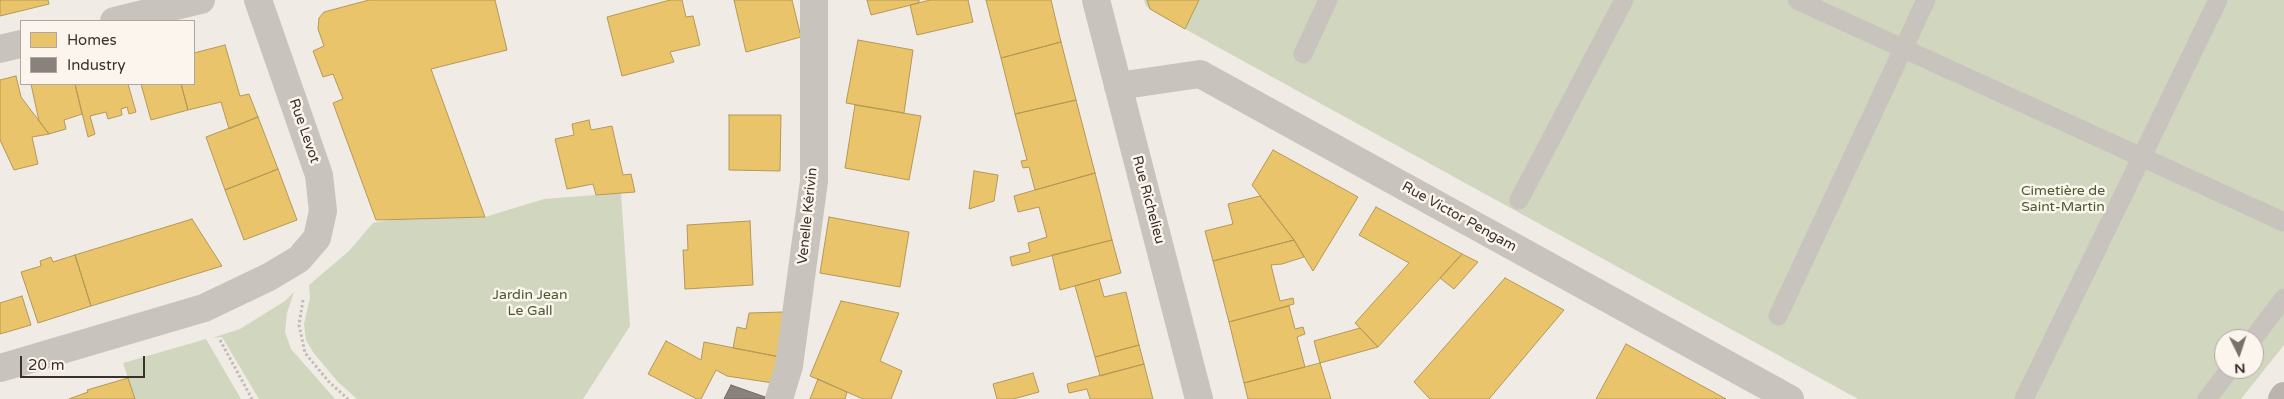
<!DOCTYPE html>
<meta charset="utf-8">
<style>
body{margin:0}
#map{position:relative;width:2284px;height:399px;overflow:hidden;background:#f0ebe5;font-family:"Varela Round",sans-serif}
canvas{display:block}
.legend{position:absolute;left:20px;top:20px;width:175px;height:65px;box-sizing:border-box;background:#fbf5ee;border:1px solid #aea6a0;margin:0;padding:6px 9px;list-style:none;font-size:15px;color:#3b302b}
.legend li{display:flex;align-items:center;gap:10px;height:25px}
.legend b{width:25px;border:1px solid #aea6a0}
.north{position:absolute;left:2214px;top:329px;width:50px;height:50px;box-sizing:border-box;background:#fbf5ee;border:1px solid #aea6a0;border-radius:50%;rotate:176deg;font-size:14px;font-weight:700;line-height:20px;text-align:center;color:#3b302b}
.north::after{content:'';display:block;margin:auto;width:18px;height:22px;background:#7a716c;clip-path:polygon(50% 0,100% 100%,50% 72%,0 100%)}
.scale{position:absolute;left:20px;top:356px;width:125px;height:22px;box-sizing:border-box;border:2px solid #3b302b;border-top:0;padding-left:6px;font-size:15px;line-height:18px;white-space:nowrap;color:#3b302b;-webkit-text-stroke:4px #fbf5ee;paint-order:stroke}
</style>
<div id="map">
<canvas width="2284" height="399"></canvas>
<ul class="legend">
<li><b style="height:14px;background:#e9c46a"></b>Homes</li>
<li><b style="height:14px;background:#8a817c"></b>Industry</li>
</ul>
<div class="north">N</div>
<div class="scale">20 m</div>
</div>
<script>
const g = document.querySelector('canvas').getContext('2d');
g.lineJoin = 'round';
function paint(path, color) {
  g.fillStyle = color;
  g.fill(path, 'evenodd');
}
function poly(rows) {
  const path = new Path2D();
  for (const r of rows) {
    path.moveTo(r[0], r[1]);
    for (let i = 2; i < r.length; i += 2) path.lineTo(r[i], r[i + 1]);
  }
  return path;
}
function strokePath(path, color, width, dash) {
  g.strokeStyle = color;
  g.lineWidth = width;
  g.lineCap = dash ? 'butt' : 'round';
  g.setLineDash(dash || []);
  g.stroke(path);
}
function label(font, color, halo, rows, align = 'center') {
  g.font = font + ' "Varela Round",sans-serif';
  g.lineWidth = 5;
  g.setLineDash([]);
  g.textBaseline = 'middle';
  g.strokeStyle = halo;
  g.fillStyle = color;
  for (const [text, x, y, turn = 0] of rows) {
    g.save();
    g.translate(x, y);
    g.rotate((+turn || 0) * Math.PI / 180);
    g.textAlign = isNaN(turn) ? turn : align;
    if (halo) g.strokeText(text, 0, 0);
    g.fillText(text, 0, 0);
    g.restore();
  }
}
paint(poly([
 [1144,0,2284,0,2284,345,2241,399,1858,399,1185,29,1150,9,1146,6],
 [2224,339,2254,339,2254,369,2224,369],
 [621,193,630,326,583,399,357,399,337,381,313,352,306,340,304,324,310,298,309,285,349,251,373,223,394,219,485,217,544,199],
 [294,292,287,313,285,332,291,349,335,399,259,399,222,337,212,338,240,329,285,301],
 [206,339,241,399,135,399,123,363]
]), '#d1d6bf');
const homes = poly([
 [0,0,48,0,49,4,0,16,0,0],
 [369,0,495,0,507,50,431,69,485,217,376,220,333,103,343,99,333,74,323,77,313,51,324,46,318,29,319,18,324,12,369,0],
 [670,0,682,0,686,17,693,16,700,45,670,52,674,62,622,76,607,17,670,0],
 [734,0,792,0,801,37,746,52,734,0],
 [867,0,919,0,919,3,871,15,867,0],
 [930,0,968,0,973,22,917,35,910,5,930,0],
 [986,0,1051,0,1061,42,1001,58,986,0],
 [1147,0,1199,0,1185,29,1150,9,1147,0],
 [858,40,913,50,904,113,846,103,858,40],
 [1061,42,1076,100,1015,114,1001,58,1061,42],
 [225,45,240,96,249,94,258,117,229,129,221,102,188,110,181,84,194,84,194,53,225,45],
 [16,76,21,97,49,134,32,137,38,164,14,170,0,140,0,80,16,76],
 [31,84,75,84,82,114,64,120,66,129,49,134,39,121,31,84],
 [75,84,128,84,136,112,129,114,127,107,121,109,122,115,108,119,106,112,90,116,95,134,88,137,75,84],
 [141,84,181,84,188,110,151,120,141,84],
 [1076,100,1095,173,1035,190,1029,167,1023,168,1021,161,1027,160,1015,114,1076,100],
 [855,105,921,116,909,180,845,168,855,105],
 [729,115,781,115,780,171,729,170,729,115],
 [258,117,278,169,225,190,206,137,258,117],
 [589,120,591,130,612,126,623,175,631,174,635,192,596,195,593,184,567,189,555,139,574,135,572,124,589,120],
 [1273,150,1358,197,1313,271,1294,240,1252,185,1273,150],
 [278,169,297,220,244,240,225,190,278,169],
 [974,171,998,175,994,201,969,209,974,171],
 [1095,173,1112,240,1012,266,1010,257,1030,252,1028,243,1047,237,1039,207,1018,212,1014,196,1095,173],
 [1260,196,1294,240,1213,261,1205,231,1233,224,1228,204,1260,196],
 [1376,207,1462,254,1378,347,1355,323,1409,263,1359,235,1376,207],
 [829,217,909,232,900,287,820,273,829,217],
 [192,219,222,266,91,306,75,255,192,219],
 [750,221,753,285,685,289,683,250,688,250,687,225,750,221],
 [1112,240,1121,273,1060,290,1052,255,1112,240],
 [1294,240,1304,257,1282,264,1271,265,1280,301,1293,298,1294,304,1229,322,1213,261,1294,240],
 [1462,254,1478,262,1454,289,1440,278,1462,254],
 [75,255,91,306,38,323,21,272,41,266,40,261,51,257,53,262,75,255],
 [1505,278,1564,310,1489,399,1430,399,1414,382,1505,278],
 [1099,279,1104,297,1126,292,1139,345,1095,357,1075,286,1099,279],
 [22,296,31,325,0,334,0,303,22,296],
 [841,301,899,313,880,361,902,371,891,399,863,399,810,376,841,301],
 [1289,306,1295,329,1303,327,1305,334,1297,337,1305,367,1244,383,1229,322,1289,306],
 [784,312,780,357,733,348,737,327,746,329,749,313,784,312],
 [1360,328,1378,347,1320,363,1314,341,1360,328],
 [666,341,701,360,704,342,780,357,773,383,727,376,716,370,701,399,697,399,648,374,666,341],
 [1626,344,1726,399,1596,399,1626,344],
 [1139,345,1144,364,1100,376,1095,357,1139,345],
 [1320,363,1331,399,1248,399,1244,383,1320,363],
 [1144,364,1153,399,1090,399,1087,389,1069,393,1067,384,1144,364],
 [1033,373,1039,392,1013,399,997,399,993,384,1033,373],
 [128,378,135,399,69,399,88,392,87,390,128,378],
 [818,379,847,392,845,399,810,399,818,379]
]);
paint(homes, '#e9c46a');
strokePath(homes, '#b59857', 1);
const industry = poly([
 [731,385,768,398,768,399,724,399,731,385]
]);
paint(industry, '#8a817c');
strokePath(industry, '#726964', 1);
strokePath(poly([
 [303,300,299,325,305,353,330,383,348,399],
 [220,340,252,399]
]), '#c2bbb6', 3, [2.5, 2.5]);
strokePath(poly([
 [1797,0,2284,222],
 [1303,54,1328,0],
 [1519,200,1624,0],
 [1778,316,1926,0],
 [2253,339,2284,298],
 [2024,399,2218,0],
 [2207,399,2230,369]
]), '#c9c3be', 19);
strokePath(poly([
 [114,21,201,0],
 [0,49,21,44],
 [1118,86,1200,74,1790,399],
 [0,368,204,308,269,277,299,259,317,238,323,211,319,175,258,0],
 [779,399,789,366,814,181,814,0]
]), '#c9c3be', 28);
strokePath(poly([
 [1096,0,1199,399]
]), '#c9c3be', 28);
strokePath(poly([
 [2282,399,2284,396]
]), '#bab3ae', 28);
label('14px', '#3b302b', '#fbf5ee', [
 ["Rue Levot",304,131,71],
 ["Rue Richelieu",1148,200,75],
 ["Venelle Kérivin",808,216,-84],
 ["Rue Victor Pengam",1459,217,29]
]);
label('14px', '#4a5a2e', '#fbf5ee', [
 ["Cimetière de",2063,191],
 ["Saint-Martin",2063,207],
 ["Jardin Jean",530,295],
 ["Le Gall",530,311]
]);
</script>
